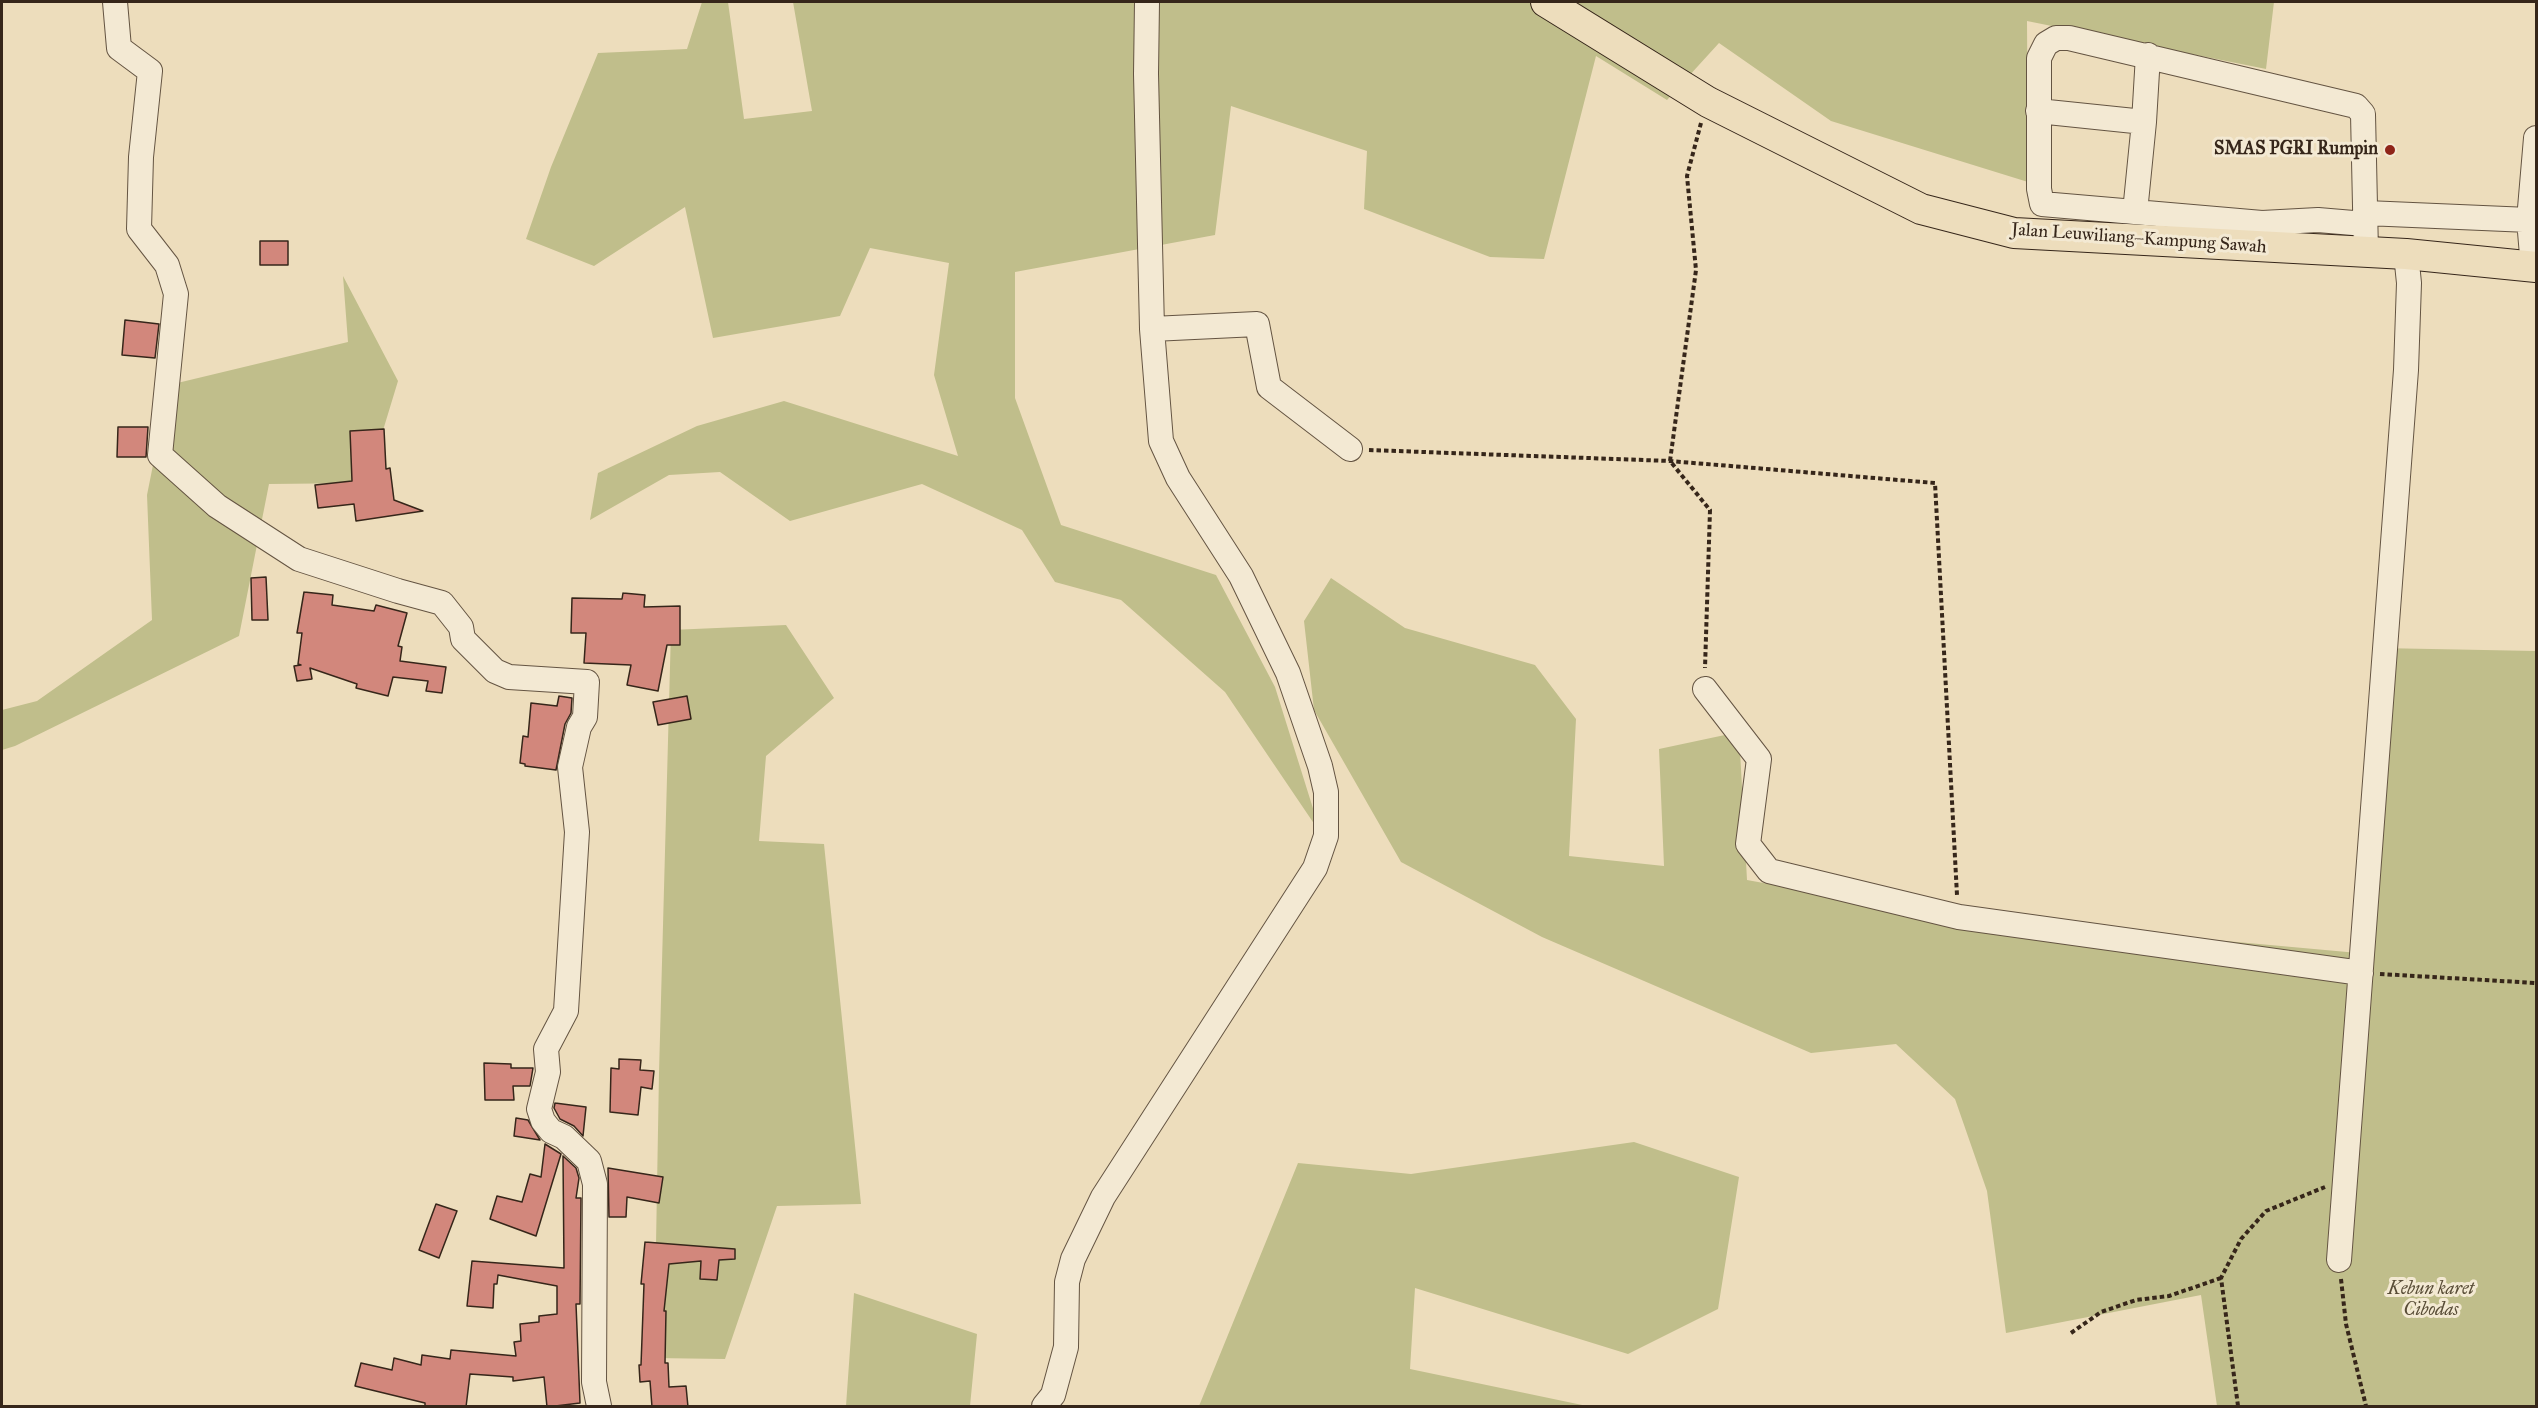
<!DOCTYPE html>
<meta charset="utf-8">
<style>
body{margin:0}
#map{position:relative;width:2538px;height:1408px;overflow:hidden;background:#edddbc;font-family:"IM FELL Great Primer",serif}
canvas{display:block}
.frame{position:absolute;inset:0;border:3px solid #36261a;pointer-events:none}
</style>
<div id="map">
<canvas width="2538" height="1408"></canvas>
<div class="frame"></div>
</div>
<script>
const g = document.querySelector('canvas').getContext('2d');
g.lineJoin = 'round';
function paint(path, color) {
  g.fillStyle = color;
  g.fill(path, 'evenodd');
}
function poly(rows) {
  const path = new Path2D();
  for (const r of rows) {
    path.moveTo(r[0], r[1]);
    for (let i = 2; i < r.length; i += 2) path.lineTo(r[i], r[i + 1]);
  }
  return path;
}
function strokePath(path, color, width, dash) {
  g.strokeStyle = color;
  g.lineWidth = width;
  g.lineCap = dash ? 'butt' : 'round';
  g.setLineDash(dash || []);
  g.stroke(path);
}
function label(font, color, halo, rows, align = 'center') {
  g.font = font + ' "IM FELL Great Primer",serif';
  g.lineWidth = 6;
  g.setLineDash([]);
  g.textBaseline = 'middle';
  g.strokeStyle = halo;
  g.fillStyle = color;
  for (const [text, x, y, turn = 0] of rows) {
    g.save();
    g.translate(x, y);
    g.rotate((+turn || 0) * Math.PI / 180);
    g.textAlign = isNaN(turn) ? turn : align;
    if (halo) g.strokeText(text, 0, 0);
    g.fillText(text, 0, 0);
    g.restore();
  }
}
paint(poly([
 [702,2,728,2,744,119,812,111,793,2,2274,2,2266,69,2027,21,2028,182,1831,121,1719,43,1667,100,1596,56,1544,259,1490,257,1364,209,1367,151,1231,106,1215,235,1015,272,1015,398,1061,525,1216,575,1275,687,1321,834,1225,692,1121,600,1055,582,1022,530,922,484,790,521,720,472,669,475,590,520,598,473,697,426,784,401,958,456,934,375,949,263,870,248,840,316,713,338,685,207,594,266,526,239,551,167,598,53,687,49],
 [343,276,398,381,367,483,269,484,239,636,15,746,2,750,2,710,37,701,152,620,147,495,169,385,348,342],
 [1331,578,1405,628,1535,665,1576,719,1569,856,1664,866,1659,749,1739,732,1747,880,1940,915,2358,953,2379,648,2536,651,2536,1406,2217,1406,2201,1295,2006,1333,1987,1191,1955,1099,1896,1044,1811,1053,1542,937,1401,862,1314,710,1304,621],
 [786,625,834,698,766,756,759,841,824,844,861,1204,777,1206,725,1359,654,1358,659,1073,671,630],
 [1634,1142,1739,1177,1718,1309,1628,1354,1415,1288,1410,1369,1587,1406,1199,1406,1298,1163,1411,1174],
 [854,1293,977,1334,970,1406,846,1406]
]), '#c0be8b');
const building = poly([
 [260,241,288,241,288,265,260,265,260,241],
 [125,320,159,324,155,358,122,355,125,320],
 [118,427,148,427,146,457,117,457,118,427],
 [384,429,386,469,390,468,394,500,423,511,356,521,354,504,318,508,315,485,352,481,350,431,384,429],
 [266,577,268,620,252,620,251,578,266,577],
 [304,592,333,595,332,605,374,611,376,605,407,613,398,646,402,647,400,661,446,667,442,693,426,691,428,681,393,677,388,696,356,688,357,684,310,668,312,679,297,681,294,666,301,665,298,664,302,633,297,633,304,592],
 [623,593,645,595,644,607,680,606,680,645,667,645,658,691,627,685,631,665,584,663,586,633,571,633,572,598,622,599,623,593],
 [559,696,572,698,571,713,565,724,556,770,525,766,525,764,520,763,523,736,528,737,531,703,557,706,559,696],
 [687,696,691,719,658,725,653,702,687,696],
 [619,1059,641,1060,640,1070,654,1071,652,1089,641,1087,638,1115,610,1112,611,1068,619,1069,619,1059],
 [484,1063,511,1064,511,1068,533,1068,530,1086,513,1086,514,1100,485,1100,484,1063],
 [555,1103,586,1107,583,1136,574,1126,560,1119,554,1108,555,1103],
 [516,1118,528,1120,540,1140,514,1136,516,1118],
 [545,1144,561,1154,536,1236,490,1219,497,1196,522,1202,530,1174,541,1177,545,1144],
 [563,1156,576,1168,579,1178,576,1198,581,1198,580,1304,576,1304,580,1403,547,1407,544,1377,513,1381,513,1377,470,1374,466,1407,425,1407,425,1403,355,1386,361,1363,392,1370,394,1358,421,1365,422,1355,450,1359,451,1350,516,1356,514,1342,521,1341,520,1324,539,1322,539,1316,557,1314,557,1286,498,1275,497,1284,494,1284,493,1308,467,1306,472,1261,564,1268,563,1156],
 [608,1168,663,1177,659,1203,627,1197,626,1217,609,1217,608,1168],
 [436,1204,457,1211,439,1258,419,1250,436,1204],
 [645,1242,735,1249,735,1259,719,1260,717,1280,700,1279,701,1261,669,1264,664,1311,666,1311,665,1363,668,1363,669,1387,686,1386,688,1407,652,1407,650,1381,640,1382,639,1365,641,1365,644,1284,641,1284,645,1242]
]);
paint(building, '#d2877c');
strokePath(building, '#36261a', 1.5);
const minor = poly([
 [115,2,119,48,150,71,141,157,139,229,167,265,176,294,160,455,217,506,299,559,398,591,442,603,461,627,463,639,495,671,509,677,587,682,585,717,579,727,570,767,577,832,566,1011,546,1049,548,1072,539,1109,543,1121,551,1131,564,1137,589,1161,595,1184,594,1382,599,1406],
 [2038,111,2144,122,2148,55],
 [2135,212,2144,122],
 [2366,213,2529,220],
 [2365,224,2318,220,2262,223,2042,204,2039,189,2039,58,2046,44,2056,38,2069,38,2356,106,2363,114,2366,252],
 [2533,267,2529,220,2536,138],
 [1152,329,1257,324,1269,387,1350,449],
 [1705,689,1759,759,1748,844,1769,871,1959,917,2361,973],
 [2339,1260,2406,370,2409,283,2406,254],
 [1044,1406,1053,1395,1066,1347,1067,1282,1073,1259,1103,1197,1315,868,1326,836,1326,792,1320,766,1288,673,1241,576,1178,478,1161,441,1152,329,1146,74,1147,2]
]);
const major = poly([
 [1546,2,1708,102,1921,209,2014,233,2406,254,2536,267]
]);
strokePath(minor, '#645442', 26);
strokePath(major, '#36261a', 32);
strokePath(poly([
 [1701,123,1687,176,1696,270,1670,461,1710,510,1705,668],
 [1369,450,1670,461,1935,483,1957,895],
 [2380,974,2536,983],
 [2341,1279,2346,1324,2366,1406],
 [2071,1333,2101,1312,2136,1300,2169,1296,2221,1278],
 [2238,1406,2221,1278,2241,1239,2266,1211,2325,1187]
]), '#36261a', 4, [4.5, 3]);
strokePath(minor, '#f3e9d3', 24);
strokePath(major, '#edddbc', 30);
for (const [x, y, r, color] of [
 [2390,150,6,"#8f2418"]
]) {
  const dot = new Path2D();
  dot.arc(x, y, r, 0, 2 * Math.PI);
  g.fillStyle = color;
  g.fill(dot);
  strokePath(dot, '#f3e9d3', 2);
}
label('bold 18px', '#36261a', '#f3e9d3', [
 ["SMAS PGRI Rumpin",2378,150]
], 'right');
label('18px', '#36261a', '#f3e9d3', [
 ["Jalan Leuwiliang–Kampung Sawah",2139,239,4]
]);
label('italic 18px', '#584c36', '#f3e9d3', [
 ["Kebun karet",2431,1290],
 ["Cibodas",2431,1311]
]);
</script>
